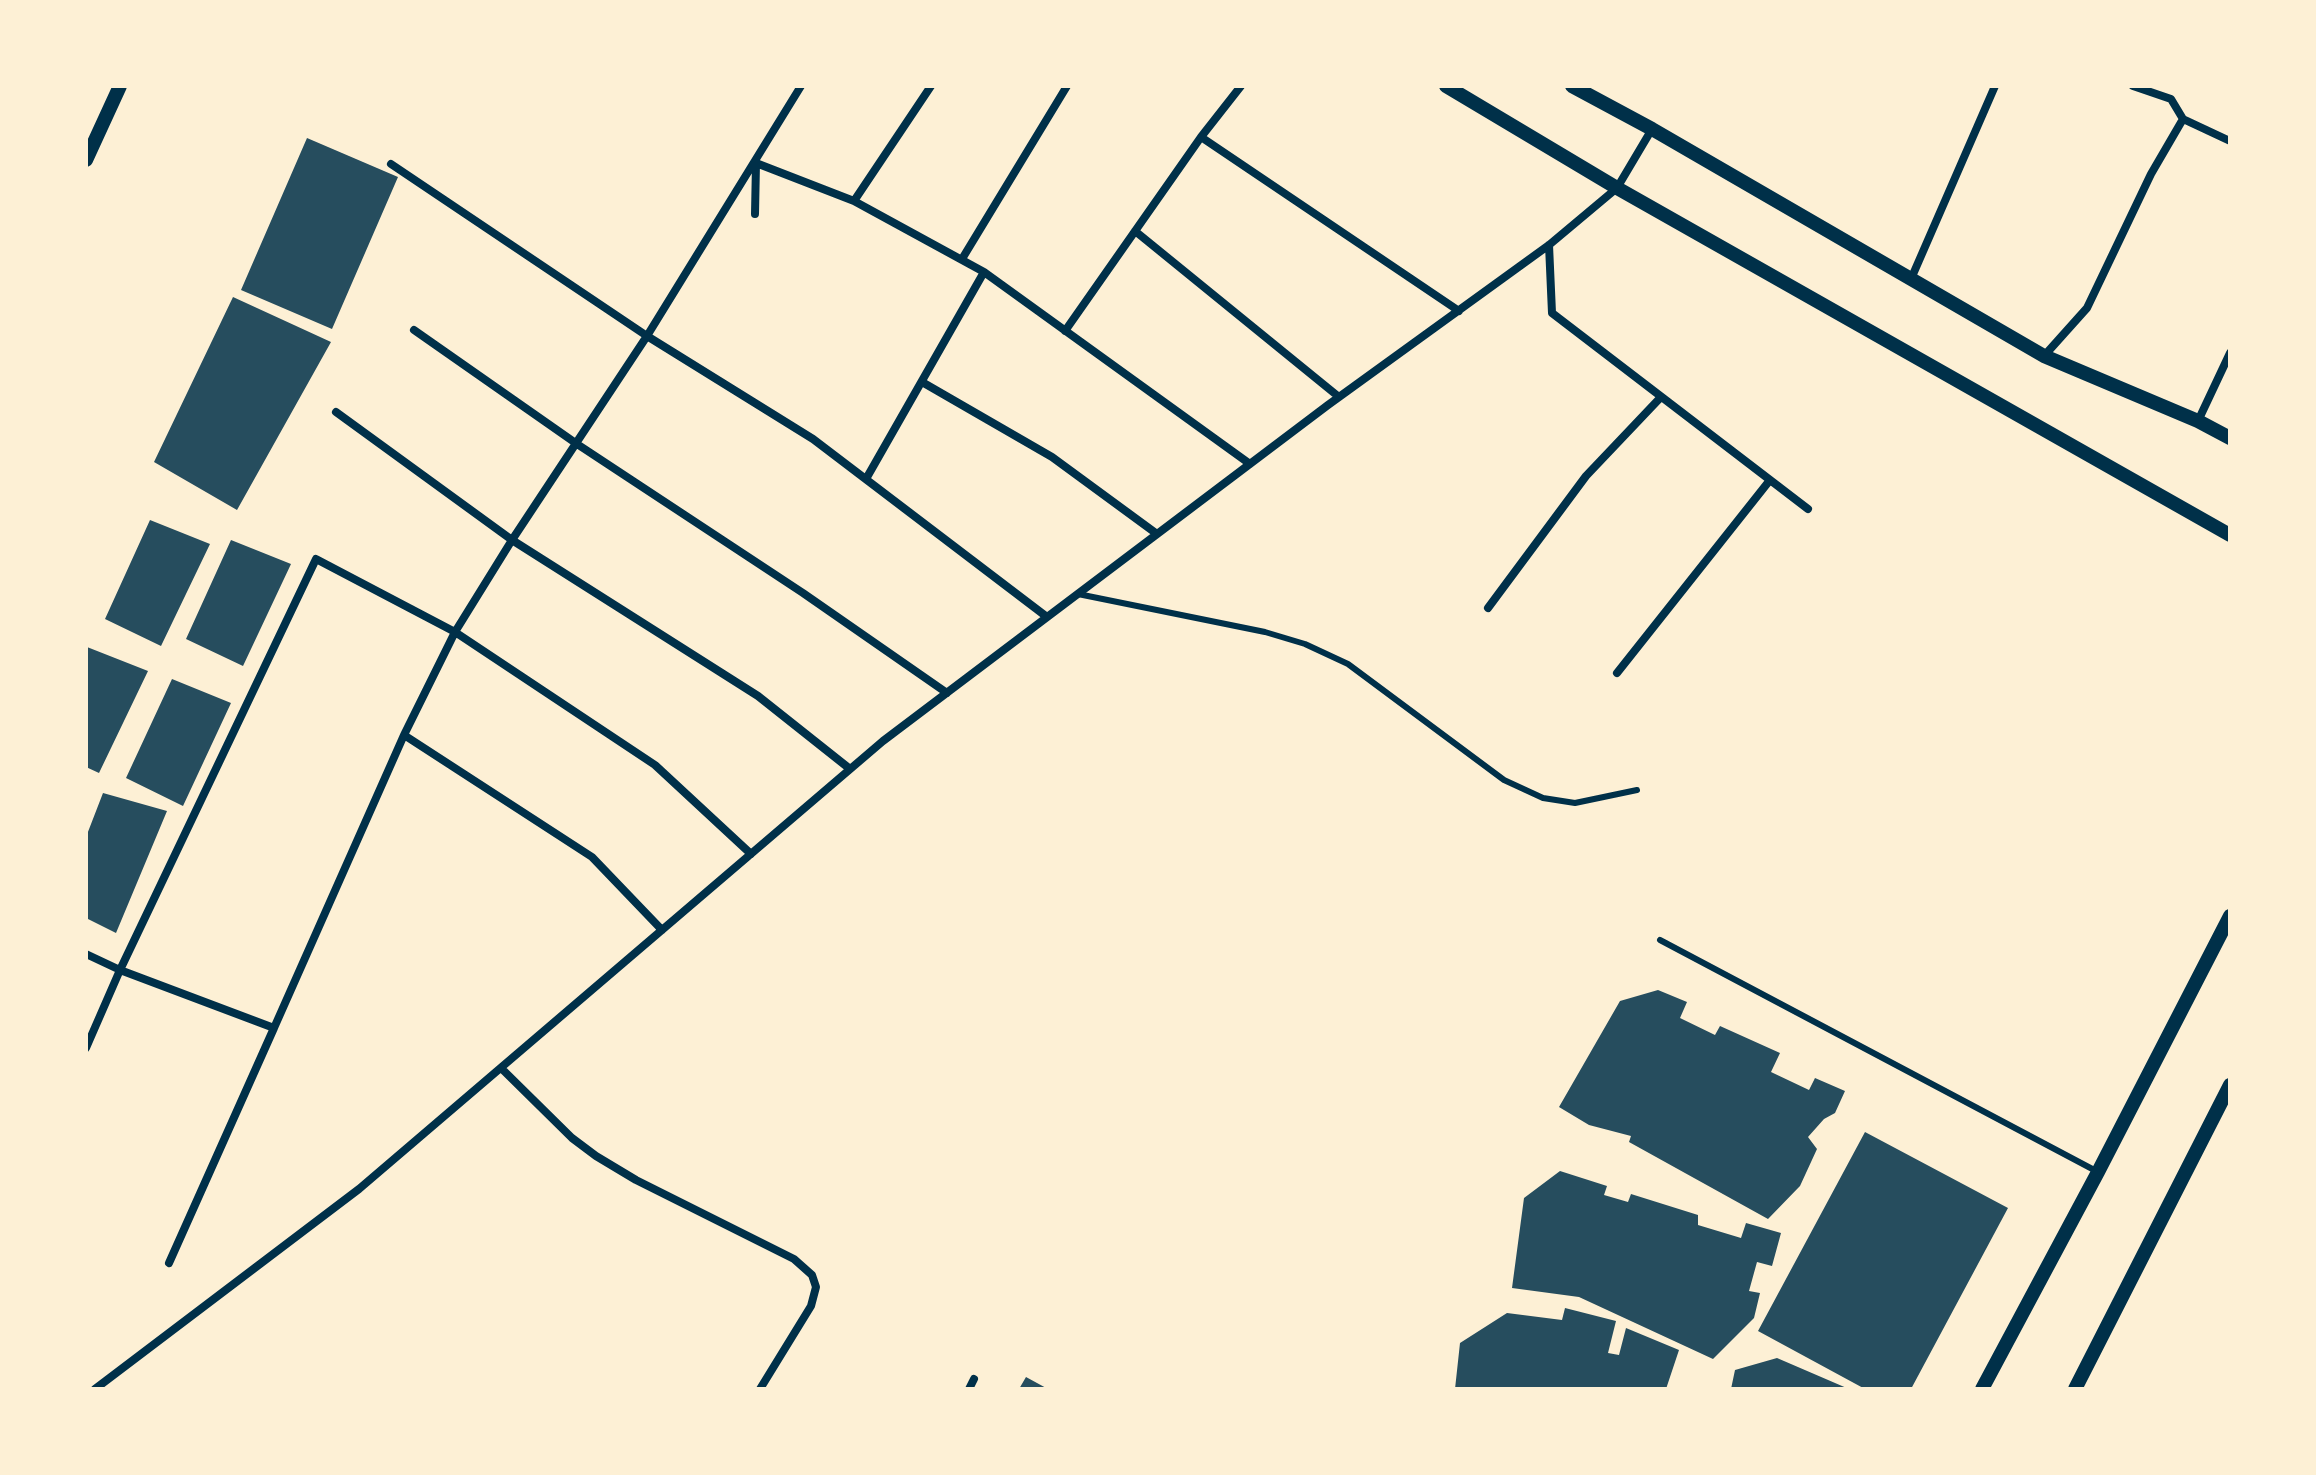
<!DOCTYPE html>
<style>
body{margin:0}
#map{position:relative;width:2316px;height:1475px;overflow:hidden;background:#fdf0d5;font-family:"Varela Round",sans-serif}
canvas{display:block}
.frame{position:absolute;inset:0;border:88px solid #fdf0d5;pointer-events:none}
</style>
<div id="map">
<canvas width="2316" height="1475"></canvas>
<div class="frame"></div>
</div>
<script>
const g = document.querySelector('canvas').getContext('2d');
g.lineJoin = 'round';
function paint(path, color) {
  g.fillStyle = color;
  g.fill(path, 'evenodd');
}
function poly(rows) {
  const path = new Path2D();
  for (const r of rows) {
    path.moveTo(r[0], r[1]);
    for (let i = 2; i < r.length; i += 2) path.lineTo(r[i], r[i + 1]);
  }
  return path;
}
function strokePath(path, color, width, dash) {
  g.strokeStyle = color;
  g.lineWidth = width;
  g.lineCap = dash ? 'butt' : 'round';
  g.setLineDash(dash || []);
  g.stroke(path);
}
paint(poly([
 [307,138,398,177,332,329,241,290],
 [233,297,331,342,237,510,154,462],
 [150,520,210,544,161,646,105,619],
 [231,540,291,564,243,666,186,639],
 [87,647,148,671,99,773,86,767],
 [172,679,231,703,183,806,126,778],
 [103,793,167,811,116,933,86,918,86,837],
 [1658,990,1687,1002,1680,1018,1715,1035,1720,1026,1780,1053,1771,1072,1809,1090,1815,1078,1845,1091,1835,1113,1824,1119,1808,1137,1817,1149,1800,1186,1768,1219,1629,1142,1631,1136,1589,1125,1559,1107,1620,1001],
 [1865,1132,2008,1208,1911,1389,1865,1389,1758,1331],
 [1560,1171,1607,1186,1604,1195,1628,1202,1631,1194,1698,1215,1698,1225,1741,1238,1746,1223,1781,1233,1772,1266,1757,1262,1749,1291,1760,1293,1754,1318,1713,1359,1579,1297,1512,1288,1524,1198],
 [1565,1308,1616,1321,1608,1353,1619,1355,1626,1328,1679,1350,1666,1389,1455,1389,1460,1343,1507,1313,1562,1320],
 [1777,1358,1849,1389,1731,1389,1735,1370],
 [1026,1377,1048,1389,1019,1389]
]), '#264d5e');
strokePath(poly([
 [1078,594,1265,632,1305,644,1348,664,1504,780,1543,798,1575,803,1637,790],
 [1660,940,2098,1172]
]), '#003049', 6);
strokePath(poly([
 [2133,86,2171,99,2183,119,2230,141],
 [1201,137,1459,311],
 [391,164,647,336,801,86],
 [854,201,931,86],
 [755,214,756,163,854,201,984,272,1250,464],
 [1135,231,1339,397],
 [1549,245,1552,313,1808,509],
 [962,259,1067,86],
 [1911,279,1995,86],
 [414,330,577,444,803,593,947,693],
 [1065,331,1201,137,1241,86],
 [2044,356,2087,308,2151,174,2183,119],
 [922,382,1052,457,1157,534],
 [336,412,512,540,758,696,850,769],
 [2198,421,2230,353],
 [866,479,984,272],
 [1488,608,1586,476,1661,397],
 [1617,673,1770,480],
 [404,735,455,632,512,540,647,336,813,439,1047,617],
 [86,954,120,970,274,1028,404,735,592,857,662,930],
 [86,1048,120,970,316,559,455,632,655,765,751,854],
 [501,1068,572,1138,596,1156,636,1180,794,1259,812,1275,816,1287,811,1306,760,1389],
 [169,1263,274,1028],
 [95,1389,359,1189,883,741,1328,405,1549,245,1617,188,1652,129],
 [969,1389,974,1379]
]), '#003049', 8);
strokePath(poly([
 [1446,86,1617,188,2230,535],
 [1572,86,1652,129,2044,356,2198,421,2230,438],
 [86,160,120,86],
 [1982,1389,2098,1172,2230,916],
 [2075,1389,2230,1085]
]), '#003049', 14);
</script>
